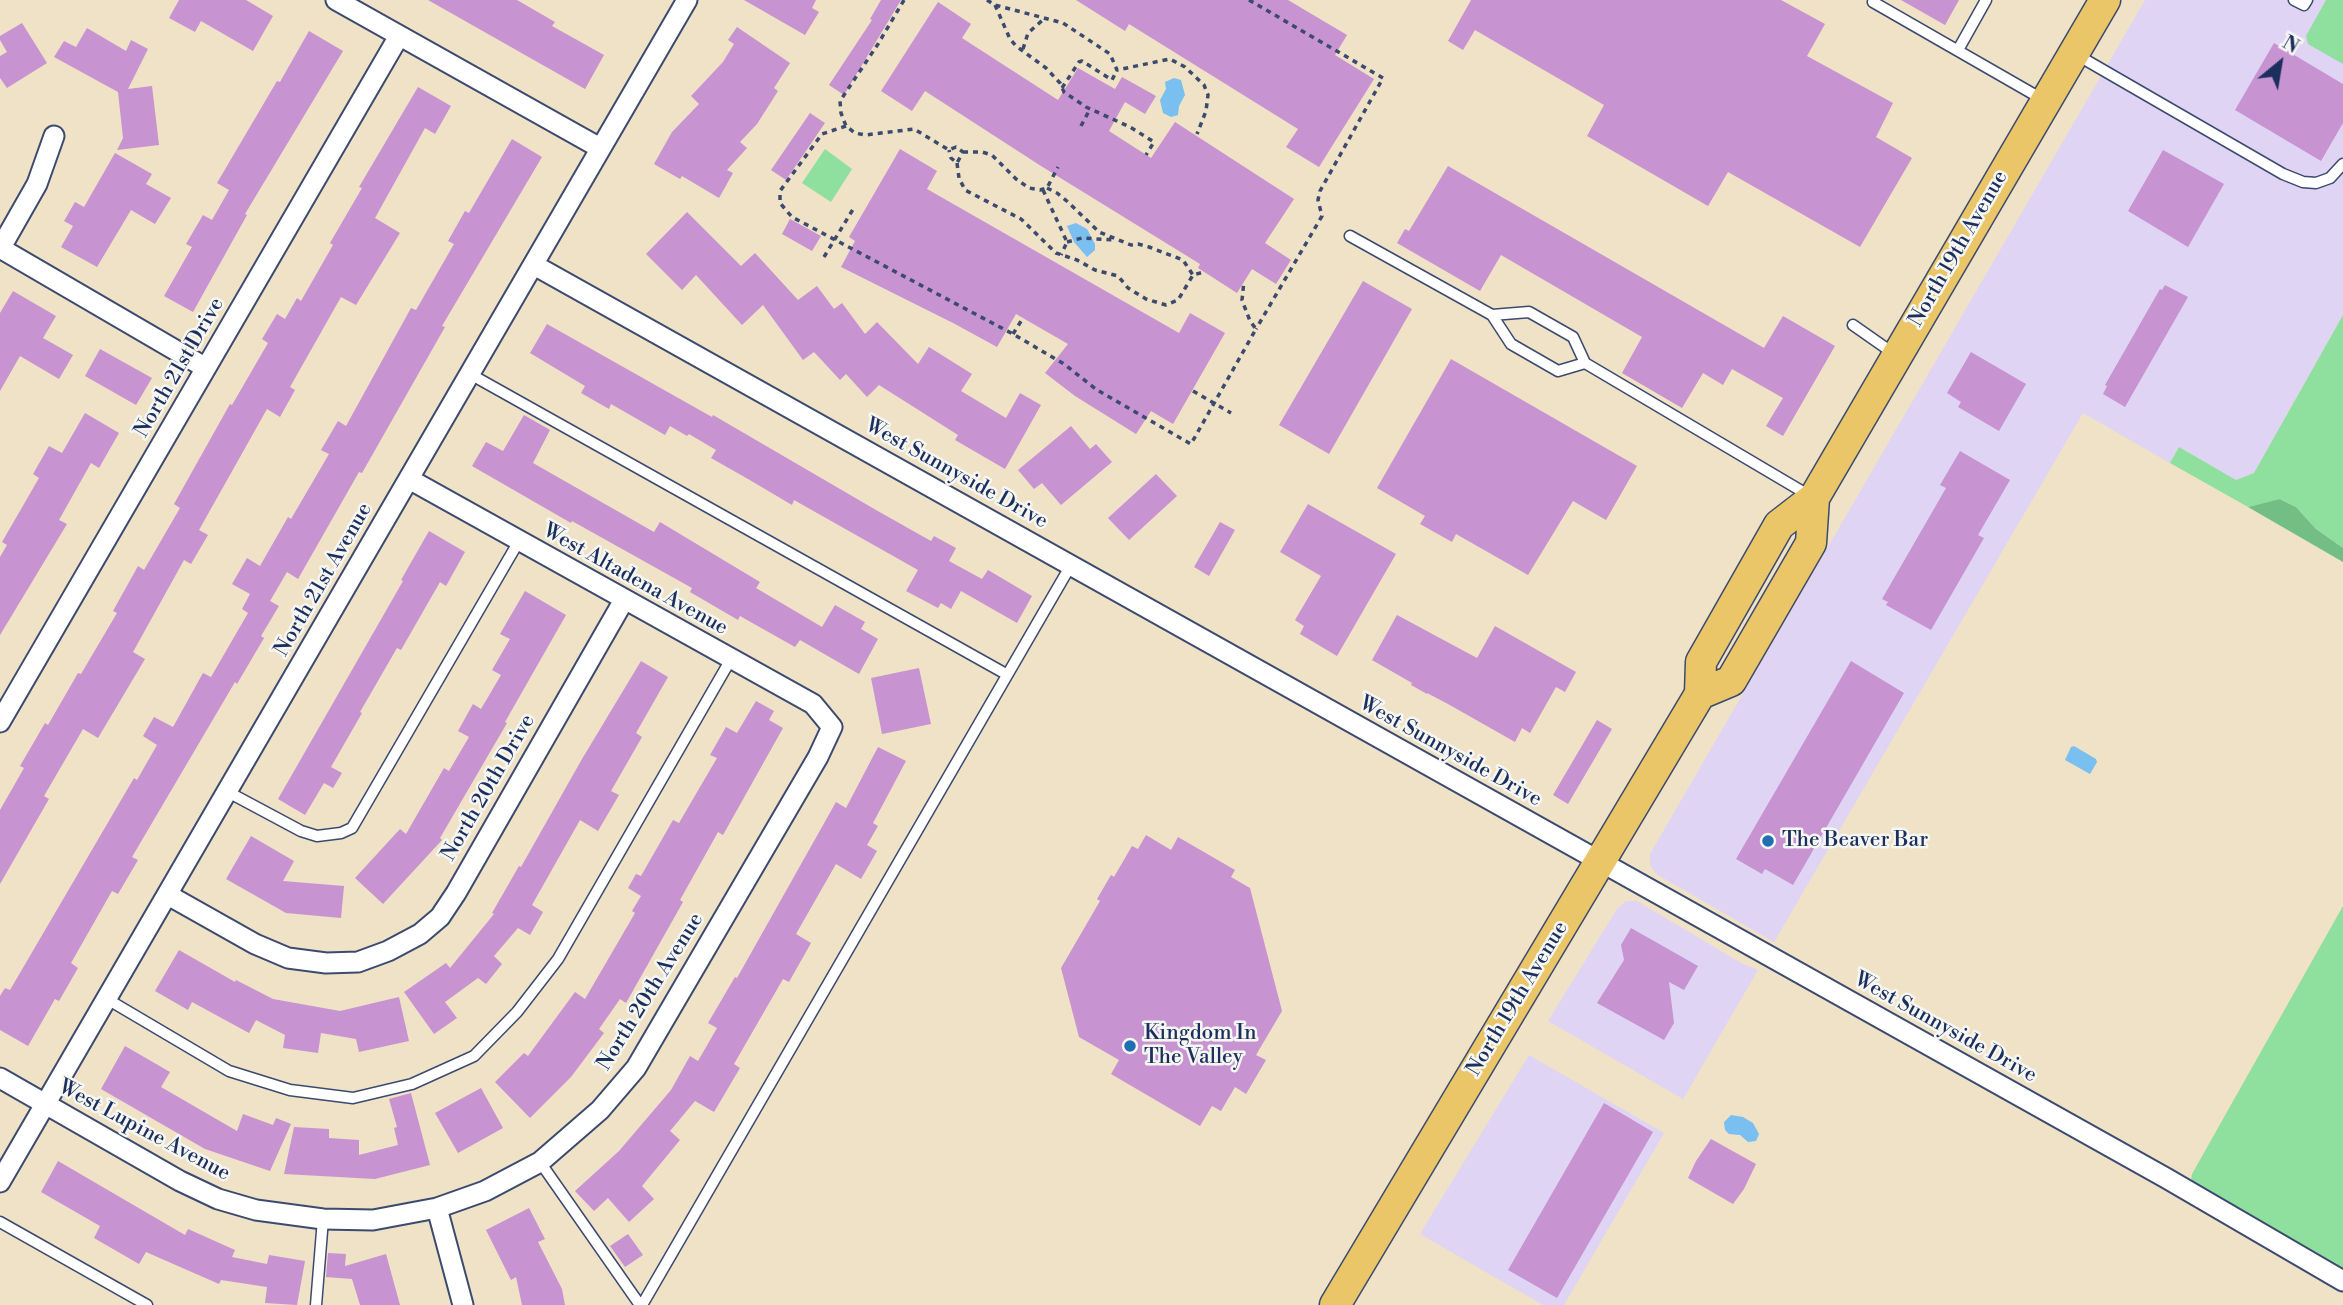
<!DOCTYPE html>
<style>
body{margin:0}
#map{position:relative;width:2343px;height:1305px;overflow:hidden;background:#efe2c6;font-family:"Libre Bodoni",serif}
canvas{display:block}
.north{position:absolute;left:2245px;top:28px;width:70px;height:70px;-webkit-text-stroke:5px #f6f6f2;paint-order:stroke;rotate:30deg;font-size:19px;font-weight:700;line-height:28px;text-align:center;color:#1b2f5e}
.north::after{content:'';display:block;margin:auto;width:24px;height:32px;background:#1b2f5e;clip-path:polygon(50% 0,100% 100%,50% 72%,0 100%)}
</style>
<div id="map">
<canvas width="2343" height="1305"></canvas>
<div class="north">N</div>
</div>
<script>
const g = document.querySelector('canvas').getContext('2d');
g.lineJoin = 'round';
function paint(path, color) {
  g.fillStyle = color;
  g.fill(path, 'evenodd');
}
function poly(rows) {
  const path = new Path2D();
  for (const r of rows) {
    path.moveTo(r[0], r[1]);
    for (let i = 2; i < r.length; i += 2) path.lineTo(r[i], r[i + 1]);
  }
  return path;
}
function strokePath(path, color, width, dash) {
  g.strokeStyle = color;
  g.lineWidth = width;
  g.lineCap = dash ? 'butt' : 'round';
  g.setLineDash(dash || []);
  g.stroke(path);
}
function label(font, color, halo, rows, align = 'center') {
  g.font = font + ' "Libre Bodoni",serif';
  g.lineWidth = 5;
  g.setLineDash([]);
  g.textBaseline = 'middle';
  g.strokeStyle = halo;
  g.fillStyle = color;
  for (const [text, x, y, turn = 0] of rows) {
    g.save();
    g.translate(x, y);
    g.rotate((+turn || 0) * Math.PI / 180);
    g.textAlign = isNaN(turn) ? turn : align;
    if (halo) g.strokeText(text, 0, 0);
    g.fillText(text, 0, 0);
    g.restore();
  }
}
paint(poly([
 [2145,0,2343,0,2343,315,2254,473,2236,480,2179,447,2170,463,2083,413,1774,942,1656,874,1650,865,1650,854],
 [1626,901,1637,901,1741,963,1758,970,1683,1099,1548,1021,1617,909],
 [1529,1055,1664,1133,1564,1305,1543,1305,1420,1234]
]), '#e0d4f4');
paint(poly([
 [2326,0,2343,0,2343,64,2308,44,2306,36],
 [825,149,852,169,831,202,802,183],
 [2343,315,2343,548,2316,529,2296,507,2281,499,2248,507,2170,463,2179,447,2236,480,2254,473],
 [2343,906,2343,1269,2200,1188,2191,1181,2192,1174]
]), '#8fdf9e');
paint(poly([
 [2280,499,2296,507,2316,529,2343,548,2343,562,2248,507]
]), '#73be85');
paint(poly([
 [1174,78,1181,80,1185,95,1179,106,1178,115,1171,117,1163,113,1160,100,1166,89,1165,82],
 [1076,223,1087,229,1095,244,1095,250,1087,257,1074,242,1067,226],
 [2074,746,2096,759,2097,762,2090,774,2065,760,2071,747],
 [1731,1115,1743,1117,1753,1123,1759,1134,1756,1141,1748,1142,1740,1135,1729,1134,1725,1130,1724,1122]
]), '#79bff0');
paint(poly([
 [179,0,246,0,273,16,253,51,201,21,195,32,169,18],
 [428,0,517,0,555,22,552,26,604,55,585,89],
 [744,0,816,0,812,8,819,12,805,35],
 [881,0,901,0,844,95,829,85,872,20,870,19],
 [1076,0,1288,0,1347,35,1335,55,1374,79,1319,167,1286,147,1298,129,1129,24,1125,31],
 [1471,0,1781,0,1825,24,1807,56,1893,103,1876,137,1912,158,1860,247,1728,172,1708,206,1587,136,1604,105,1475,30,1463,50,1448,41],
 [1901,0,1959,0,1945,25],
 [938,2,971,24,962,38,1058,100,1078,68,1115,89,1122,77,1156,96,1145,114,1125,102,1109,131,1151,158,1175,122,1294,199,1265,243,1291,260,1276,284,1252,269,1237,293,1198,268,1200,264,1041,166,925,91,912,111,881,91],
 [22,23,47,63,7,88,0,78,0,56,7,52,0,40,0,36],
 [737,27,790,63,774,88,778,91,757,124,740,142,747,148,727,170,733,173,719,198,682,176,680,179,654,164,672,132,699,104,691,96,723,62,734,44,728,40],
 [87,28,126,51,131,40,148,49,128,89,152,86,159,145,117,150,123,138,118,92,54,57,64,41,76,47],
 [309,31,343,51,245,214,247,215,193,312,164,296,192,247,186,244,203,215,212,220,229,190,217,183,277,81,280,82],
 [2274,43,2343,84,2343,123,2321,161,2235,110],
 [418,87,451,106,435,134,425,128,375,218,400,233,356,305,341,297,290,387,295,390,280,417,267,409,199,530,208,535,191,564,184,560,133,652,145,659,98,738,83,729,44,796,49,799,0,884,0,810,24,768,20,766,45,723,48,725,78,673,81,674,117,613,113,611,138,566,144,570,180,508,174,504,230,404,232,405,268,343,262,339,277,314,285,319,297,298,301,301,333,245,330,243,362,188,359,187],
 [810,113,825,123,786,180,771,170],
 [512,139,542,157,442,326,445,327,362,473,359,472,298,579,287,572,270,601,279,606,261,636,264,638,237,684,235,682,132,857,138,860,118,894,112,891,71,963,78,968,59,1001,55,999,28,1046,0,1030,0,996,5,988,10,990,134,778,137,780,157,745,143,736,154,717,173,727,203,673,211,677,248,613,242,609,250,594,232,584,247,558,260,566,288,517,291,519,329,454,321,450,338,421,346,426,411,308,416,310,454,244,448,241,465,211,469,213],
 [900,149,937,171,927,189,1179,333,1190,313,1225,333,1173,424,1151,411,1136,434,1075,396,1045,373,1068,344,1016,314,997,347,955,324,841,267,855,241,849,237],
 [2163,150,2224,184,2188,247,2128,211],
 [115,153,152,174,146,184,171,198,155,224,131,210,97,267,61,247,73,226,64,221,75,202,84,207],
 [1448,166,1764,348,1783,316,1835,346,1783,436,1766,426,1783,398,1732,369,1723,385,1703,373,1682,408,1622,373,1642,337,1501,255,1480,291,1397,243,1405,229,1409,231],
 [687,212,741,266,755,253,798,300,817,286,834,309,842,303,865,334,877,322,918,364,929,347,972,374,961,391,1006,418,1020,393,1041,405,1005,469,955,440,958,435,879,385,867,397,846,374,840,380,814,352,803,360,763,305,742,325,696,275,682,290,646,254],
 [790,219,821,236,812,251,782,234],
 [1363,281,1412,309,1329,454,1279,425],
 [2165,285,2188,297,2125,407,2103,394,2107,386,2105,385,2160,289,2162,290],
 [13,291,56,316,43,338,73,355,59,379,20,356,0,391,0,313],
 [547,324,712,417,713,415,876,510,931,541,934,536,956,548,949,561,982,579,988,570,1032,596,1017,623,961,591,951,609,941,603,938,608,906,591,918,570,794,500,792,505,748,479,711,458,716,450,689,434,687,436,670,426,665,435,611,404,609,409,581,393,585,386,530,353],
 [100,349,152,378,136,405,85,376],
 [1971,352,2026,384,1999,431,1958,407,1961,402,1947,393],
 [1451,359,1637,466,1606,520,1573,501,1528,575,1456,534,1452,542,1420,524,1425,516,1377,488],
 [85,413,119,433,99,468,91,463,59,520,67,524,0,635,0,557,7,545,2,542,39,478,33,474,49,446,62,453],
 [524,415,550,430,533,463,654,532,660,522,760,582,756,588,822,627,835,605,865,622,861,629,878,639,859,674,800,640,795,647,740,616,738,620,690,592,692,588,572,521,571,523,472,466,486,442,503,451],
 [1071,426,1090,449,1096,444,1112,462,1061,505,1042,483,1034,489,1018,470],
 [1960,451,2010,480,1978,535,1984,538,1931,630,1886,605,1888,602,1882,599,1946,488,1940,485],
 [1156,474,1177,496,1129,540,1108,518],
 [1308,504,1396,554,1337,656,1300,634,1304,626,1295,620,1321,576,1280,552],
 [1220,522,1235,530,1209,576,1194,567],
 [429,531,465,552,446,586,440,582,401,650,397,648,360,712,362,713,331,767,342,773,333,788,324,783,305,815,278,799,403,581,401,580],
 [525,591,566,615,505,722,507,723,440,838,442,840,383,904,355,878,400,829,406,834,444,768,449,771,469,737,458,731,473,704,481,709,501,675,492,670,510,639,500,634],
 [1397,615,1477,658,1495,626,1576,672,1565,692,1556,687,1530,733,1522,728,1515,742,1448,704,1427,693,1427,694,1411,685,1412,683,1372,660],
 [641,661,668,677,636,733,642,737,611,791,619,795,598,831,580,820,532,905,543,912,530,935,518,928,494,956,502,964,486,984,478,978,445,1002,457,1018,434,1034,404,992,446,963,450,968,494,914,492,913,519,866,521,867,582,759],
 [1851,661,1904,693,1793,885,1765,869,1762,874,1736,859],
 [919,668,931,724,882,734,871,678],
 [756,701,774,711,769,720,783,728,723,835,718,832,680,900,683,902,626,1003,620,999,599,1029,604,1033,571,1077,530,1118,495,1082,524,1053,528,1056,575,992,585,999,635,913,632,911,641,896,628,888,636,874,641,876,673,820,679,823,717,758,710,755,726,727,737,733],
 [1597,720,1612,729,1568,804,1553,795],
 [878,747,906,761,873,823,878,826,867,845,877,851,861,879,836,864,796,934,811,943,789,982,783,979,734,1064,740,1068,714,1112,695,1101,670,1131,680,1140,642,1186,654,1199,629,1222,608,1198,594,1211,575,1191,619,1151,671,1090,690,1056,698,1061,717,1028,708,1023,735,977,737,978,836,802,846,808],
 [1146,835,1171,850,1178,837,1235,870,1231,877,1250,888,1282,1011,1256,1055,1266,1060,1246,1094,1235,1087,1221,1111,1212,1106,1200,1126,1111,1074,1119,1060,1079,1037,1061,968,1100,901,1097,899,1111,875,1114,877,1132,846,1138,849],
 [251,836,294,861,283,881,344,886,341,918,286,913,226,879],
 [1631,928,1698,966,1684,990,1669,982,1674,1023,1664,1040,1597,1003,1624,960,1621,945],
 [179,950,235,982,236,980,273,999,340,1011,399,997,409,1041,359,1052,356,1039,321,1033,318,1053,283,1048,285,1035,256,1020,249,1033,192,1002,188,1010,155,991],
 [125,1046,170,1072,161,1087,237,1131,243,1114,273,1125,276,1118,291,1124,270,1171,205,1149,101,1089],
 [481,1088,503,1128,458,1153,435,1113],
 [411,1093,430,1165,375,1179,284,1174,294,1127,329,1129,329,1138,359,1140,359,1155,398,1145,394,1128,397,1127,389,1099],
 [1604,1103,1653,1132,1557,1298,1508,1270],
 [1711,1139,1756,1164,1744,1189,1733,1204,1688,1178,1696,1161],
 [58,1161,185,1235,188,1229,235,1250,232,1257,267,1264,269,1255,305,1261,297,1305,265,1303,267,1287,221,1280,219,1284,146,1252,139,1264,94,1238,100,1226,41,1192],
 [529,1208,545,1239,538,1242,562,1289,565,1305,522,1305,516,1277,511,1280,486,1230],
 [628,1234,643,1255,625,1267,610,1246],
 [328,1253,346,1254,345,1266,386,1254,400,1305,360,1305,352,1279,326,1277]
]), '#c793d1');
const service = poly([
 [1874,0,1873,2,2042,99],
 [2294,0,2304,5,2307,0],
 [1958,50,1986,0],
 [2077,55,2283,174,2303,182,2316,183,2330,178,2343,164],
 [1350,236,1492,315,1511,344,1558,371,1585,363],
 [1492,315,1529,312,1573,337,1585,363,1810,496],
 [1853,325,1893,353],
 [470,374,1006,674],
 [228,792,301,831,317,836,341,833,352,828,519,541],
 [107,999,229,1071,290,1090,353,1098,412,1084,474,1056,517,1012,558,959,731,659],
 [540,1162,640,1305],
 [0,1222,147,1305],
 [316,1305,323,1219],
 [642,1305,1071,565]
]);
const minor = poly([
 [336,0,600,148],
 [0,248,206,368],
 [0,249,37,184,54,136],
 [534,265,2166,1178,2343,1281],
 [0,722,399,36],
 [168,895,255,944,288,958,326,963,358,962,388,951,420,934,440,917,456,893,624,600],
 [0,1078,180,1181,218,1199,256,1210,323,1219,373,1220,437,1208,485,1191,540,1162,600,1110,636,1068,818,757,832,727,813,704,409,479],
 [0,1182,687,0],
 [437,1208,463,1305]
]);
const primary = poly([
 [1700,694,1731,681,1811,543,1814,498],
 [1335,1305,1700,694,1701,662,1779,525,1814,498,2105,0]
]);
strokePath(service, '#3b4a6e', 13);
strokePath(minor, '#3b4a6e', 23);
strokePath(primary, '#3b4a6e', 33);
strokePath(poly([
 [904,0,878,44,840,101,841,113,846,126,855,133,865,135,914,129,949,150,956,147,963,152,957,163,951,158,949,150],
 [987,0,995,5,1063,23,1110,54,1117,70,1170,59,1185,67,1204,85,1208,95,1206,111,1197,134],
 [1249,0,1383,78,1320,191,1318,200,1322,216,1256,329],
 [995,5,1010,39,1016,46,1046,68,1060,83,1064,92,1086,107,1130,127,1154,142,1146,155],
 [1023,49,1028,33,1045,18],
 [1062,88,1079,62,1082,61,1112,80,1117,70],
 [846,126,822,134,780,191,780,203,792,217,1013,334,1064,364,1097,390,1191,444,1256,329,1250,321,1242,300,1244,281],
 [1081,126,1090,109],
 [963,152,982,152,992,155,1016,179,1029,188,1040,190,1047,188,1058,167],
 [957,163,959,178,965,190,1021,219,1056,253,1077,260,1095,270,1118,276,1128,288,1146,299,1166,305,1178,300,1193,275,1204,272],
 [1047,188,1057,193,1068,202,1099,232,1131,245,1138,244,1149,247,1183,260,1193,275],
 [1043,190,1067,242,1061,255],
 [1067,242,1082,238,1114,240],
 [824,257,855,206],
 [1013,334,1023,318],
 [1193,391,1231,413]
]), '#3b4a6e', 3.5, [5, 5]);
strokePath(service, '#fff', 10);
strokePath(minor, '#fff', 19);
strokePath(primary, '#eac669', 30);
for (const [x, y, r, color] of [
 [1768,841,7,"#1f6fb2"],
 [1130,1046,7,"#1f6fb2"]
]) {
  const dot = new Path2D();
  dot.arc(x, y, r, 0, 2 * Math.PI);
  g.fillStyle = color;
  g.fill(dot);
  strokePath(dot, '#f6f6f2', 2.5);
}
label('21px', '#1b2f5e', '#f6f6f2', [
 ["North 19th Avenue",1959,249,-60],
 ["North 21st Drive",180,368,-60],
 ["West Sunnyside Drive",956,474,29],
 ["North 21st Avenue",324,580,-60],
 ["West Altadena Avenue",635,580,29],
 ["West Sunnyside Drive",1450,752,29],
 ["North 20th Drive",489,788,-60],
 ["North 20th Avenue",651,992,-58],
 ["North 19th Avenue",1518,999,-59],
 ["West Sunnyside Drive",1945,1028,29],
 ["West Lupine Avenue",144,1131,28]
]);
label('21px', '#1b2f5e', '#f6f6f2', [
 ["The Beaver Bar",1782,841],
 ["Kingdom In",1144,1034],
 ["The Valley",1144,1058]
], 'left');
</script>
